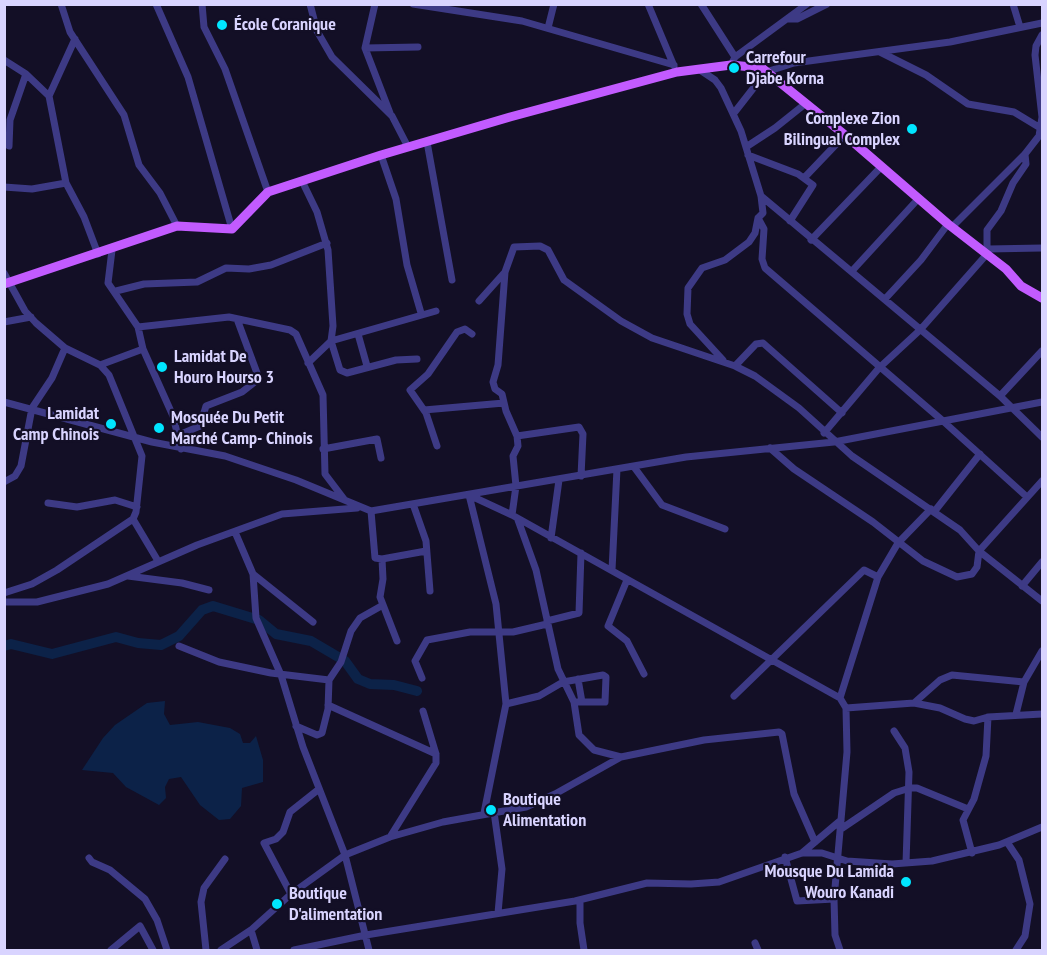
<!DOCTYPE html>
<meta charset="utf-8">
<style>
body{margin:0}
#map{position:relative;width:1047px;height:955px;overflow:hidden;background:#130f26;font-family:"PT Sans Narrow",sans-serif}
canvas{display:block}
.frame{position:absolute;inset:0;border:6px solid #d9d4ff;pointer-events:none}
</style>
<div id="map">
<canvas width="1047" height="955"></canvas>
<div class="frame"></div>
</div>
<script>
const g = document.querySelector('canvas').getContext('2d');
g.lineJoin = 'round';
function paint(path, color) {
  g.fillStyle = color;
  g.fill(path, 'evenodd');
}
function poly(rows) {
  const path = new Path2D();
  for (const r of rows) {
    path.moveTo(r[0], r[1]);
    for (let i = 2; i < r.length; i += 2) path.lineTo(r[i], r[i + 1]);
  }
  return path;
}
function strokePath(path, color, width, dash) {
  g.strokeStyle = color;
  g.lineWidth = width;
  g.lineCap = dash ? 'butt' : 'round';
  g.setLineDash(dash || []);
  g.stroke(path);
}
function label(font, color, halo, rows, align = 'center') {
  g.font = font + ' "PT Sans Narrow",sans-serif';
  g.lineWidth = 4.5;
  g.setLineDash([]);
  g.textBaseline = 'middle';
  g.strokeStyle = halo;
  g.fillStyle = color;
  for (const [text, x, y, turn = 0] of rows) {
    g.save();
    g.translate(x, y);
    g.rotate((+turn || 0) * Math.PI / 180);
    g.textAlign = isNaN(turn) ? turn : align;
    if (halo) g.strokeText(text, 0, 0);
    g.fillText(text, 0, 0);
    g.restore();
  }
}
paint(poly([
 [165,701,164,714,170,725,198,722,230,728,240,734,243,743,250,743,256,736,263,760,263,782,242,788,241,806,230,819,219,820,200,805,181,777,169,779,165,787,166,798,159,805,126,787,113,773,82,770,103,738,115,725,147,703]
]), '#0c2248');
strokePath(poly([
 [4,646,11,644,52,654,116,637,138,643,161,645,179,636,202,610,213,606,259,620,276,634,311,641,345,661,358,679,370,684,394,685,417,691]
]), '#0c2248', 10);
strokePath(poly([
 [61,4,70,32,124,115,139,165,160,193,177,226],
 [156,4,188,77,232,229],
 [202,4,204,27,225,69,268,192],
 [310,4,317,31,332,57,392,116,408,147],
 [375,4,365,48,390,113],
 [413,4,522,21,674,65],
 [648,4,674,66],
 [701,4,735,57],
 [1013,4,1020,27],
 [787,19,797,19,827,4],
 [548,28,554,4],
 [365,48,418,47],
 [880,52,926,75,968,104,1014,112,1042,129],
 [4,60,26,74,49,96,66,183,84,217,98,254],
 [731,65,735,57,807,4],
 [700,70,715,80,721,88,741,131,761,196,763,213,758,218,764,229,762,259,765,268,943,421,1027,497],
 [49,96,75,39],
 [734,113,766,72,794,63,950,42,1042,23],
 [427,142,452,280],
 [9,146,10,120,26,74],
 [746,147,775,128,805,104],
 [381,155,396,199,407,265,421,313],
 [748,155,798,174,813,185,790,221],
 [804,178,845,135],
 [302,181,317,212,328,250,333,326,331,341,340,370,347,373,396,360,417,359],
 [4,187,32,189,66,183],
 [761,196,1000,396,1042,437],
 [953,226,1025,154,1039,136,1042,117,1035,55,1036,46,1042,35],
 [811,240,881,167],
 [112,250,108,283,138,327,143,349,173,416,181,449],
 [987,252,987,230,1001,211,1013,183,1026,164,1025,154],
 [852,271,919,198],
 [4,273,25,311,36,323,65,348,100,365,109,375,142,456,136,512,133,519,57,570,32,584,4,593],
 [116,291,144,284,197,282,226,268,249,269,271,265,327,243],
 [885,299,921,260,948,224],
 [479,301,505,272],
 [4,322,31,317],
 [138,327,229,317,290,330,296,334,323,395,325,474,344,499],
 [358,334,367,366],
 [723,360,690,324,687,314,688,288,702,268,725,260,749,242,755,233,758,218],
 [308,363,331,341,436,311],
 [100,365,143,349],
 [735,366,756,344,763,343,842,413],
 [1000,396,1042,351],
 [4,402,152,442,225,456,296,480,371,511,686,457,834,442,1042,402],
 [424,410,504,403],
 [824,433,879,368,920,330,987,254,988,249,1042,248],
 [179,435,200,426,206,406,242,392,256,381,257,373,237,319],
 [517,436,579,427,583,434,581,476],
 [437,446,426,413,410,390,428,374,457,332,465,329,472,334],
 [770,448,794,469,873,522,923,561,957,577,972,574,977,567,979,551,1042,481],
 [323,449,377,439,381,458],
 [634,467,662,505,725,529],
 [4,482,15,476,21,466,32,408,52,378,65,348],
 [469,495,512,515,840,698,846,708,847,752,834,899,835,935,840,950],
 [469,495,496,604,506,704,484,813],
 [48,503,77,507,115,500,137,507],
 [413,504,426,541,430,591],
 [371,511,375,558,382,559,426,551],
 [934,512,980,454],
 [512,515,516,486,513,456,518,446,517,436,506,411,502,394,495,389,493,382,498,365,505,272,514,247,540,246,548,250,564,280,621,321,652,338,735,366,755,376,799,408,852,456,960,530,979,551,1042,601],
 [133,519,158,561],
 [518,520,536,570,558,669,574,702,579,735,594,750,621,757],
 [235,532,253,574,256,618,281,675,303,747,345,855,369,950],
 [551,538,559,480],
 [382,559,383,579,380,597,397,641],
 [612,570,617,469],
 [253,574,313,622],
 [128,576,182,583,209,590],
 [627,580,608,626,627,641,644,674],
 [1022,586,1042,562],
 [4,602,37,602,108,584,197,545,282,514,357,508],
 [547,621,579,613,581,553],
 [179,646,219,662,271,673,329,680],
 [422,678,415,661,427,640,470,632,513,632,547,624],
 [578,679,582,702],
 [734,696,864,570,878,577],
 [840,698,878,577,898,543,931,509],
 [914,703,940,680,952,675,1024,682],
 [506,704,539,696,563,682,603,675,606,677,605,702,574,702],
 [328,705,436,754],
 [846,708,914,703,940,708,965,719,974,721,988,717,986,756,974,799,963,820,972,853],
 [1016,714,1024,682,1042,651],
 [988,717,1042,714],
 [296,726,317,735,322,733,328,709,329,680,341,662,351,631,360,618,383,605],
 [894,731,905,748,909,772,906,863],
 [494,812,502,869,498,913],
 [841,829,894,793,910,788,917,788,968,809],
 [390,837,436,763,436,754,423,711],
 [1007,842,1019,860,1030,904,1025,936,1016,950],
 [802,853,841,820],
 [785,857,797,901,834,899],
 [89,858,92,862,110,870,145,899,157,920,167,950],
 [291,894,264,843,276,839,283,832,290,812,319,789],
 [580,900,580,923,584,950],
 [251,930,257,950],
 [755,943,758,950],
 [111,950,140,926,153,950],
 [206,950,201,902,204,888,225,859],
 [221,950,251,930,291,894,345,855,390,837,443,822,526,807,555,794,621,757,704,740,779,732,782,734,794,794,815,842],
 [294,950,366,935,575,901,647,883,691,884,719,882,802,853,822,853,847,861,892,864,932,861,999,845,1042,827]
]), '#3d3a85', 7);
strokePath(poly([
 [4,284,177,226,232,229,268,192,381,155,510,117,677,72,731,65,762,68,845,135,948,224,1006,269,1021,286,1042,298]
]), '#c25bff', 9);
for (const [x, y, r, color] of [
 [222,25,6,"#00e5ff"],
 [734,68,6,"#00e5ff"],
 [912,129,6,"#00e5ff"],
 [162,367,6,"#00e5ff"],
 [111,424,6,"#00e5ff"],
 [159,428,6,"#00e5ff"],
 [491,810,6,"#00e5ff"],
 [906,882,6,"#00e5ff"],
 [277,904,6,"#00e5ff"]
]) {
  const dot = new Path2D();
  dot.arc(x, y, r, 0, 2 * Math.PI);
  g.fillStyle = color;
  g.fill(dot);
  strokePath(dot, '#130f26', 2);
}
label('bold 18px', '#d9d4ff', '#130f26', [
 ["École Coranique",234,25],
 ["Carrefour",746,58],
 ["Djabe Korna",746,79],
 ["Complexe Zion",900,119,"right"],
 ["Bilingual Complex",900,140,"right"],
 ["Lamidat De",174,357],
 ["Houro Hourso 3",174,378],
 ["Lamidat",99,414,"right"],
 ["Camp Chinois",99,435,"right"],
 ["Mosquée Du Petit",171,418],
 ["Marché Camp- Chinois",171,439],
 ["Boutique",503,800],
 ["Alimentation",503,821],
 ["Mousque Du Lamida",894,872,"right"],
 ["Wouro Kanadi",894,893,"right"],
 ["Boutique",289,894],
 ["D'alimentation",289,915]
], 'left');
</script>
